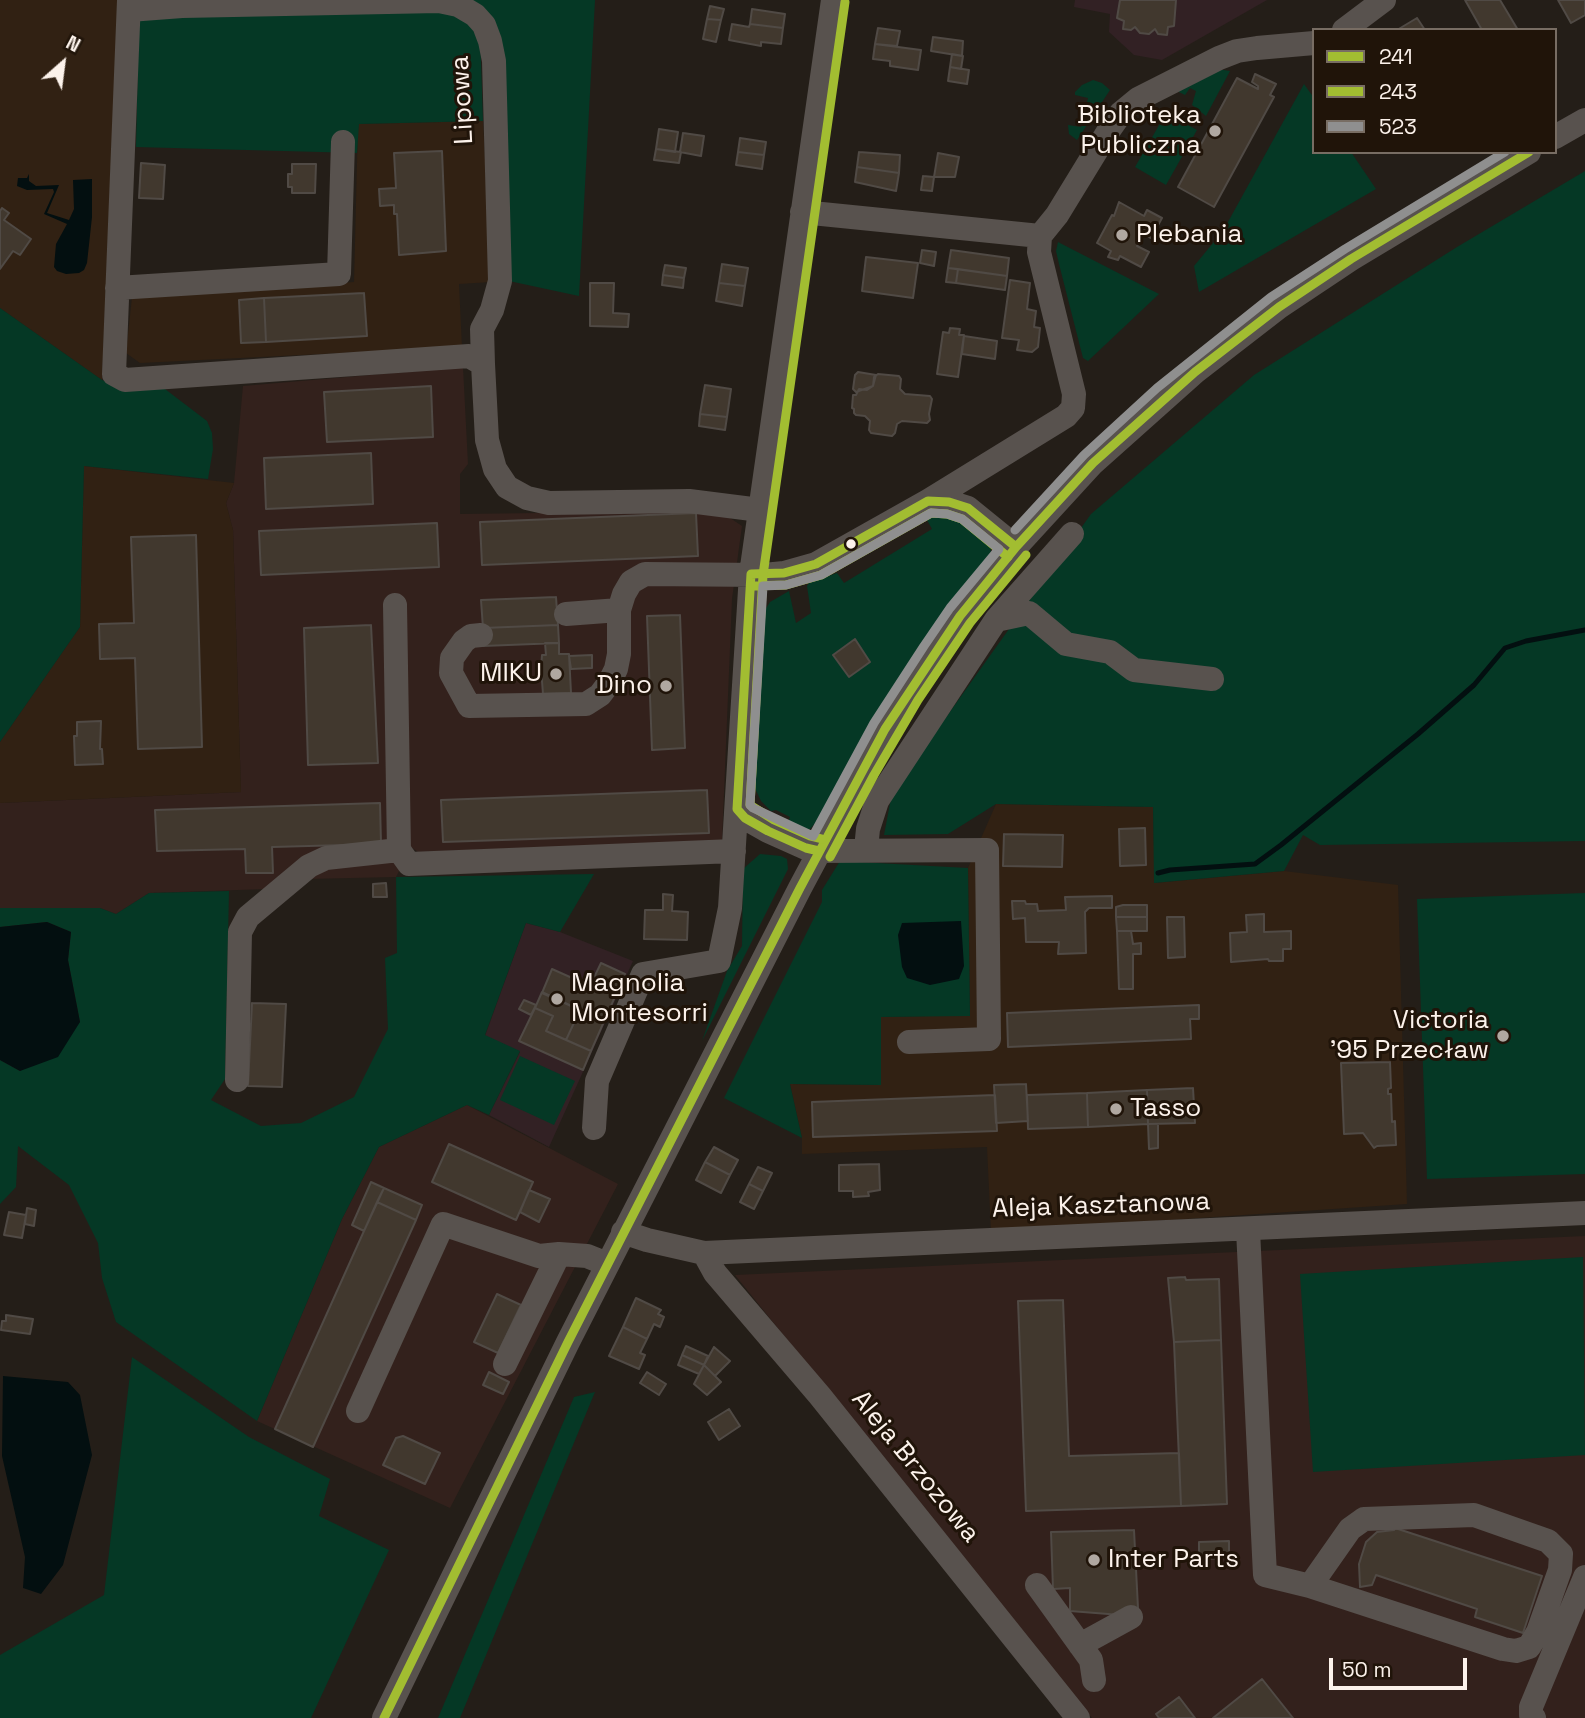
<!DOCTYPE html>
<meta charset="utf-8">
<style>
body{margin:0}
#map{position:relative;width:1585px;height:1718px;overflow:hidden;background:#241e18;font-family:"Space Grotesk",sans-serif}
canvas{display:block}
.legend{position:absolute;left:1312px;top:28px;width:245px;height:126px;box-sizing:border-box;background:#201409;border:2px solid #786d63;margin:0;padding:9px 12px;list-style:none;font-size:21px;color:#fcf2eb}
.legend li{display:flex;align-items:center;gap:14px;height:35px}
.legend b{width:35px;border:2px solid #786d63}
.north{position:absolute;left:28px;top:28px;width:70px;height:70px;-webkit-text-stroke:5px #201409;paint-order:stroke;rotate:28deg;font-size:19px;font-weight:700;line-height:28px;text-align:center;color:#fcf2eb}
.north::after{content:'';display:block;margin:auto;width:24px;height:32px;background:#fcf2eb;clip-path:polygon(50% 0,100% 100%,50% 72%,0 100%)}
.scale{position:absolute;left:1329px;top:1658px;width:138px;height:32px;box-sizing:border-box;border:4px solid #fcf2eb;border-top:0;padding-left:9px;font-size:21px;line-height:24px;white-space:nowrap;color:#fcf2eb;-webkit-text-stroke:5px #201409;paint-order:stroke}
</style>
<div id="map">
<canvas width="1585" height="1718"></canvas>
<ul class="legend">
<li><b style="height:9px;background:#a2bd31"></b>241</li>
<li><b style="height:9px;background:#a2bd31"></b>243</li>
<li><b style="height:9px;background:#8f8f8f"></b>523</li>
</ul>
<div class="north">N</div>
<div class="scale">50 m</div>
</div>
<script>
const g = document.querySelector('canvas').getContext('2d');
g.lineJoin = 'round';
function paint(path, color) {
  g.fillStyle = color;
  g.fill(path, 'evenodd');
}
function poly(rows) {
  const path = new Path2D();
  for (const r of rows) {
    path.moveTo(r[0], r[1]);
    for (let i = 2; i < r.length; i += 2) path.lineTo(r[i], r[i + 1]);
  }
  return path;
}
function strokePath(path, color, width, dash) {
  g.strokeStyle = color;
  g.lineWidth = width;
  g.lineCap = dash ? 'butt' : 'round';
  g.setLineDash(dash || []);
  g.stroke(path);
}
function label(font, color, halo, rows, align = 'center') {
  g.font = font + ' "Space Grotesk",sans-serif';
  g.lineWidth = 6;
  g.setLineDash([]);
  g.textBaseline = 'middle';
  g.strokeStyle = halo;
  g.fillStyle = color;
  for (const [text, x, y, turn = 0] of rows) {
    g.save();
    g.translate(x, y);
    g.rotate((+turn || 0) * Math.PI / 180);
    g.textAlign = isNaN(turn) ? turn : align;
    if (halo) g.strokeText(text, 0, 0);
    g.fillText(text, 0, 0);
    g.restore();
  }
}
paint(poly([
 [463,367,468,464,460,474,460,514,703,511,727,516,742,526,732,599,722,841,418,852,411,847,396,877,306,879,297,888,149,893,116,914,100,908,0,908,0,803,241,792,233,530,226,503,234,483,243,386],
 [467,1105,618,1184,450,1508,257,1421,342,1219,379,1147],
 [1585,1236,1585,1718,1092,1718,735,1275]
]), '#33211c');
paint(poly([
 [0,0,118,0,102,380,0,308],
 [483,121,491,282,459,284,462,347,140,363,126,353,132,297,354,282,358,124],
 [84,466,234,483,226,503,233,530,241,792,0,803,0,742,80,627],
 [996,804,1153,807,1155,883,1284,871,1398,885,1407,1204,991,1232,987,1147,802,1154,802,1138,790,1084,881,1085,881,1017,970,1015,968,868]
]), '#312113');
paint(poly([
 [1075,0,1267,0,1162,60,1134,55,1109,32,1110,14,1074,7],
 [526,923,560,932,633,961,549,1147,489,1115,520,1052,485,1036]
]), '#322124');
paint(poly([
 [469,0,595,0,579,296,509,281,497,43],
 [456,11,480,33,483,121,359,124,357,153,136,147,139,17],
 [1217,69,1230,71,1206,116,1192,105,1196,91,1190,88,1185,95,1177,91],
 [1093,80,1102,83,1110,90,1077,140,1069,134,1068,125,1081,127,1088,98,1075,95,1075,92,1082,85],
 [1304,84,1314,98,1314,152,1351,152,1376,189,1199,292,1194,266,1223,231],
 [1166,113,1197,130,1166,185,1135,167],
 [1585,171,1585,841,1320,845,1303,835,1284,871,1154,883,1153,807,996,804,948,834,884,835,892,793,1091,514,1254,375,1457,247],
 [1058,242,1159,294,1088,361,1083,358,1059,264,1056,251],
 [0,308,102,380,121,387,165,389,207,421,212,433,213,449,208,479,84,466,80,627,0,742],
 [931,508,965,518,990,542,991,554,911,662,818,820,810,829,802,831,787,825,790,817,776,810,771,811,761,801,753,784,763,613,770,602,789,591,796,623,811,613,807,586,809,583,837,573,844,583,932,529,923,513],
 [760,854,781,856,787,859,788,869,702,1041,727,971,742,946,743,869],
 [840,861,968,868,970,1016,881,1017,881,1085,790,1084,802,1138,724,1098,822,902,822,890],
 [594,874,560,932,526,923,485,1035,520,1051,489,1115,467,1105,379,1147,342,1219,257,1421,116,1322,102,1278,98,1243,69,1185,18,1146,16,1187,0,1204,0,1060,20,1071,80,1022,68,960,71,932,47,922,0,927,0,908,100,908,116,914,149,893,229,891,225,1079,211,1100,261,1126,301,1123,354,1097,388,1029,385,958,397,953,396,877],
 [1585,893,1585,1174,1427,1179,1417,899],
 [520,1056,575,1081,554,1125,500,1100],
 [1583,1257,1585,1455,1313,1472,1300,1274],
 [132,1357,249,1437,330,1479,319,1516,389,1550,311,1718,0,1718,0,1655,104,1595],
 [595,1392,460,1718,438,1718,574,1397]
]), '#053825');
paint(poly([
 [29,174,29,181,36,186,59,185,47,213,69,220,74,209,73,180,92,179,92,217,87,263,84,270,79,273,66,274,57,271,54,267,56,244,67,224,44,214,54,192,53,189,27,190,17,186,18,178,27,178],
 [961,921,964,966,959,979,930,985,907,978,902,967,898,935,902,923],
 [47,922,71,932,68,960,80,1022,58,1057,20,1071,0,1060,0,927],
 [3,1376,68,1382,80,1395,92,1455,63,1565,41,1594,23,1588,25,1557,2,1456]
]), '#030f10');
strokePath(poly([
 [1158,873,1170,870,1255,864,1281,845,1418,734,1474,685,1505,648,1526,641,1585,630]
]), '#030f10', 5);
const building = poly([
 [1176,0,1174,26,1168,27,1167,35,1158,34,1155,29,1149,34,1140,33,1135,27,1131,30,1123,29,1124,21,1117,18,1120,0,1176,0],
 [1465,0,1500,0,1518,30,1482,30,1465,0],
 [1558,0,1585,0,1585,15,1571,23,1558,0],
 [710,6,724,9,721,20,707,19,710,6],
 [752,9,785,14,783,28,750,24,752,9],
 [1417,18,1425,30,1397,30,1417,18],
 [707,19,721,20,716,42,703,39,707,19],
 [732,24,749,27,750,24,783,28,781,44,761,42,761,46,729,40,732,24],
 [878,28,900,31,897,46,875,44,878,28],
 [933,37,963,41,962,56,931,51,933,37],
 [875,44,921,50,918,70,890,66,890,61,873,59,875,44],
 [952,54,963,56,961,69,950,67,952,54],
 [950,67,969,70,967,84,948,81,950,67],
 [1255,74,1276,84,1270,95,1274,97,1214,207,1178,187,1237,78,1258,89,1258,86,1252,82,1255,74],
 [659,129,678,132,675,152,656,149,659,129],
 [683,133,704,136,701,156,680,152,683,133],
 [740,138,766,142,764,155,738,152,740,138],
 [656,149,681,152,679,163,654,160,656,149],
 [442,151,446,251,399,255,397,214,394,214,394,205,380,206,379,189,396,188,394,153,442,151],
 [738,152,764,155,762,169,736,165,738,152],
 [859,152,900,155,899,173,857,167,859,152],
 [938,153,959,157,955,177,934,177,938,153],
 [141,163,165,165,163,199,139,198,141,163],
 [292,164,316,164,315,193,292,193,292,187,288,187,288,174,292,174,292,164],
 [857,167,899,173,896,191,855,182,857,167],
 [923,176,934,177,932,191,921,190,923,176],
 [1119,202,1144,216,1147,210,1162,218,1151,238,1143,234,1137,246,1149,252,1141,267,1120,256,1118,260,1108,257,1111,251,1097,243,1112,215,1114,216,1119,202],
 [2,208,9,213,4,220,31,239,20,255,13,251,0,269,0,211,2,208],
 [922,250,936,252,934,266,920,263,922,250],
 [951,250,1009,258,1007,276,948,268,951,250],
 [866,257,918,263,913,298,862,291,866,257],
 [722,264,748,268,745,286,719,283,722,264],
 [665,265,686,268,684,278,663,275,665,265],
 [948,268,958,269,956,283,946,282,948,268],
 [958,269,1007,276,1005,290,956,283,958,269],
 [663,275,684,278,683,288,662,285,663,275],
 [1010,280,1030,283,1027,309,1036,311,1034,327,1040,328,1038,347,1032,352,1017,350,1019,340,1002,338,1010,280],
 [590,283,614,283,613,313,629,314,628,327,590,326,590,283],
 [719,283,745,286,742,306,716,301,719,283],
 [364,293,367,336,266,342,264,298,364,293],
 [264,298,266,342,241,343,239,300,264,298],
 [950,328,960,329,959,335,964,335,958,377,937,374,943,332,949,333,950,328],
 [964,336,997,341,995,359,962,354,964,336],
 [858,372,876,375,873,386,856,392,853,389,855,375,858,372],
 [878,374,899,376,901,379,900,389,905,394,930,396,932,399,929,414,930,420,927,423,902,421,897,424,895,433,892,436,871,433,869,430,870,421,865,416,856,415,854,413,854,409,852,408,853,395,856,395,859,389,867,390,873,386,874,377,878,374],
 [705,385,731,389,727,417,700,414,705,385],
 [431,386,433,437,327,442,324,392,431,386],
 [700,414,727,417,725,430,699,426,700,414],
 [371,453,373,504,266,509,264,458,371,453],
 [696,513,698,556,482,565,480,522,696,513],
 [437,523,439,567,261,575,259,531,437,523],
 [196,535,202,747,138,749,135,658,100,659,99,624,134,623,131,537,196,535],
 [556,597,558,625,483,628,481,600,556,597],
 [680,615,685,748,652,750,647,616,680,615],
 [371,625,378,763,308,765,304,628,371,625],
 [558,625,559,643,483,646,483,628,558,625],
 [855,639,870,662,849,677,833,655,855,639],
 [545,643,559,643,559,654,569,654,571,693,543,694,541,668,542,655,546,655,545,643],
 [592,655,592,668,571,669,569,656,592,655],
 [101,721,100,749,102,749,103,764,75,765,74,736,77,736,77,722,101,721],
 [707,790,709,833,443,842,441,800,707,790],
 [380,803,381,844,272,847,273,873,246,873,245,849,157,851,155,810,380,803],
 [1145,828,1146,865,1120,866,1119,829,1145,828],
 [1004,834,1063,835,1062,867,1003,866,1004,834],
 [386,883,387,897,373,897,373,884,386,883],
 [663,894,673,895,672,911,688,912,687,940,644,939,645,910,663,910,663,894],
 [1112,896,1112,908,1089,908,1085,912,1086,953,1058,954,1059,942,1026,942,1025,918,1013,919,1012,901,1025,901,1026,904,1037,904,1038,911,1066,910,1065,897,1112,896],
 [1123,905,1147,905,1147,917,1116,917,1116,907,1123,905],
 [1264,914,1264,932,1291,931,1291,949,1283,949,1283,961,1269,961,1268,959,1231,962,1230,933,1247,932,1246,915,1264,914],
 [1116,917,1147,917,1147,931,1117,931,1116,917],
 [1167,917,1184,917,1185,957,1168,958,1167,917],
 [1117,931,1131,931,1133,944,1141,943,1141,954,1133,954,1133,989,1119,989,1117,931],
 [601,963,625,974,591,1051,566,1040,580,1010,542,993,552,969,590,986,601,963],
 [542,992,580,1010,566,1040,546,1031,553,1016,535,1008,542,992],
 [524,1000,536,1005,531,1015,519,1009,524,1000],
 [252,1003,286,1004,282,1087,248,1086,252,1003],
 [1199,1005,1199,1019,1190,1019,1191,1039,1008,1047,1007,1013,1199,1005],
 [535,1008,553,1016,546,1031,591,1051,583,1070,519,1041,535,1008],
 [1390,1062,1391,1088,1388,1089,1388,1094,1391,1094,1392,1122,1395,1121,1396,1145,1377,1146,1374,1148,1363,1133,1344,1134,1341,1063,1390,1062],
 [1026,1084,1028,1121,996,1123,994,1085,1026,1084],
 [1193,1088,1195,1123,1148,1124,1147,1090,1193,1088],
 [1147,1090,1148,1124,1088,1127,1087,1093,1147,1090],
 [1087,1093,1088,1127,1028,1129,1027,1095,1087,1093],
 [995,1095,997,1131,813,1137,812,1102,995,1095],
 [1148,1124,1158,1124,1158,1148,1149,1149,1148,1124],
 [449,1144,533,1182,516,1220,432,1182,449,1144],
 [714,1147,738,1160,730,1175,705,1162,714,1147],
 [705,1162,730,1175,721,1193,696,1180,705,1162],
 [879,1164,880,1190,868,1192,869,1196,853,1197,853,1191,839,1191,839,1165,879,1164],
 [758,1167,772,1173,763,1191,749,1184,758,1167],
 [371,1182,384,1188,364,1231,352,1225,371,1182],
 [749,1184,763,1191,754,1209,740,1202,749,1184],
 [384,1188,422,1205,416,1220,377,1202,384,1188],
 [529,1190,550,1199,539,1222,520,1212,529,1190],
 [377,1202,416,1220,313,1447,275,1429,377,1202],
 [27,1208,36,1210,34,1226,25,1224,27,1208],
 [9,1212,26,1215,22,1238,4,1235,9,1212],
 [1185,1277,1186,1280,1219,1279,1221,1340,1174,1342,1168,1278,1185,1277],
 [497,1294,521,1305,498,1353,474,1342,497,1294],
 [636,1298,661,1310,658,1314,664,1317,660,1327,654,1324,647,1339,623,1327,636,1298],
 [1063,1300,1069,1456,1179,1453,1181,1506,1026,1511,1018,1301,1063,1300],
 [6,1315,33,1319,30,1334,1,1330,2,1321,6,1321,6,1315],
 [623,1327,647,1339,640,1353,645,1355,639,1369,609,1356,623,1327],
 [1221,1340,1227,1504,1181,1506,1174,1342,1221,1340],
 [686,1346,708,1356,704,1365,682,1355,686,1346],
 [714,1347,730,1361,715,1376,704,1365,714,1347],
 [682,1355,704,1365,699,1374,678,1365,682,1355],
 [704,1365,721,1382,707,1395,694,1384,704,1365],
 [489,1372,509,1382,503,1394,483,1385,489,1372],
 [647,1372,666,1384,659,1395,640,1383,647,1372],
 [729,1409,740,1426,719,1440,708,1422,729,1409],
 [403,1436,440,1453,425,1484,383,1465,396,1438,403,1436],
 [1395,1528,1542,1576,1523,1633,1475,1617,1477,1609,1376,1575,1372,1585,1360,1587,1359,1564,1366,1542,1377,1532,1394,1530,1395,1528],
 [1134,1530,1138,1608,1121,1615,1070,1611,1070,1588,1053,1589,1051,1532,1134,1530],
 [1229,1541,1229,1558,1199,1559,1199,1542,1229,1541],
 [1262,1679,1293,1718,1213,1718,1262,1679],
 [1179,1697,1195,1718,1159,1718,1156,1714,1179,1697]
]);
paint(building, '#41382e');
strokePath(building, '#504a45', 2);
strokePath(poly([
 [129,0,114,374,125,380,469,356,483,364,487,440,495,469,507,487,527,498,549,503,689,501,760,510],
 [129,10,182,6,439,1,458,5,475,15,484,25,490,41,494,61,500,281,492,310,482,329,483,364],
 [1344,30,1384,0],
 [1555,137,1585,120],
 [802,212,1040,236],
 [117,288,339,274,343,142],
 [928,501,949,502,968,508,1016,547],
 [395,605,399,850,409,864,734,851],
 [566,614,619,610,624,594,631,582,645,574,764,575,784,573,816,564,928,501,1066,416,1073,408,1074,394,1039,252,1040,236,1057,215,1109,130,1121,113,1138,99,1219,58,1237,51,1257,48,1314,43],
 [996,620,1072,534],
 [481,635,471,636,464,641,452,658,451,673,469,706,586,704,600,695,609,683,616,669,619,654,619,610],
 [737,809,745,818,768,831,806,848,819,851,987,850,989,1039,909,1042],
 [866,849,868,829,877,801,996,620,1029,613,1066,644,1110,652,1134,670,1212,679],
 [237,1080,240,932,248,917,309,866,326,858,399,850],
 [594,1128,597,1081,643,974,719,961,730,908,751,574,833,0],
 [1248,1230,1265,1575,1310,1586,1503,1649,1516,1651,1529,1647,1538,1632,1560,1570,1561,1554,1548,1541,1474,1515,1364,1519,1350,1529,1310,1586],
 [623,1232,647,1240,704,1253,1585,1213],
 [704,1253,715,1273,820,1396,1078,1718],
 [505,1364,559,1254],
 [358,1411,443,1224,539,1256,559,1254,587,1256,607,1264],
 [1037,1585,1091,1660,1094,1680],
 [1080,1645,1131,1617],
 [384,1718,568,1342,800,888,885,729,960,616,1016,547,1093,463,1195,372,1279,307,1351,259,1529,152],
 [1534,1718,1531,1715,1531,1707,1585,1577]
]), '#58524e', 24);
strokePath(poly([
 [751,574,737,809,745,818,768,831,806,848,819,851],
 [751,574,784,573,816,564,928,501,949,502,968,508,1016,547],
 [384,1718,568,1342,800,888,885,729,960,616,1016,547,1093,463,1195,372,1279,307,1351,259,1529,152]
]), '#a2bd31', 9);
strokePath(poly([
 [751,586,786,585,821,575,931,513,947,514,962,519,1008,557],
 [822,839,810,836,774,820,750,805,763,575,845,2],
 [830,857,874,775,918,700,970,623,1026,555]
]), '#a2bd31', 9);
strokePath(poly([
 [931,513,947,514,962,519,999,549,950,608,924,646,874,723,813,836,753,808,750,805,763,586,786,585,821,575,931,513],
 [1015,530,1084,455,1157,388,1271,297,1345,249,1505,152]
]), '#8f8f8f', 9);
for (const [x, y, r, color] of [
 [1215,131,7,"#b0a8a1"],
 [1122,235,7,"#b0a8a1"],
 [851,544,6,"#fcf2eb"],
 [556,674,7,"#b0a8a1"],
 [666,686,7,"#b0a8a1"],
 [557,999,7,"#b0a8a1"],
 [1503,1036,7,"#b0a8a1"],
 [1116,1109,7,"#b0a8a1"],
 [1094,1560,7,"#b0a8a1"]
]) {
  const dot = new Path2D();
  dot.arc(x, y, r, 0, 2 * Math.PI);
  g.fillStyle = color;
  g.fill(dot);
  strokePath(dot, '#201409', 2.5);
}
label('26px', '#fcf2eb', '#201409', [
 ["Lipowa",463,100,-93],
 ["Aleja Kasztanowa",1101,1206,-2],
 ["Aleja Brzozowa",915,1467,51]
]);
label('26px', '#fcf2eb', '#201409', [
 ["Biblioteka",1201,116],
 ["Publiczna",1201,146],
 ["Plebania",1136,235,"left"],
 ["MIKU",542,674],
 ["Dino",652,686],
 ["Magnolia",571,984,"left"],
 ["Montesorri",571,1014,"left"],
 ["Victoria",1489,1021],
 ["'95 Przecław",1489,1051],
 ["Tasso",1130,1109,"left"],
 ["Inter Parts",1108,1560,"left"]
], 'right');
</script>
